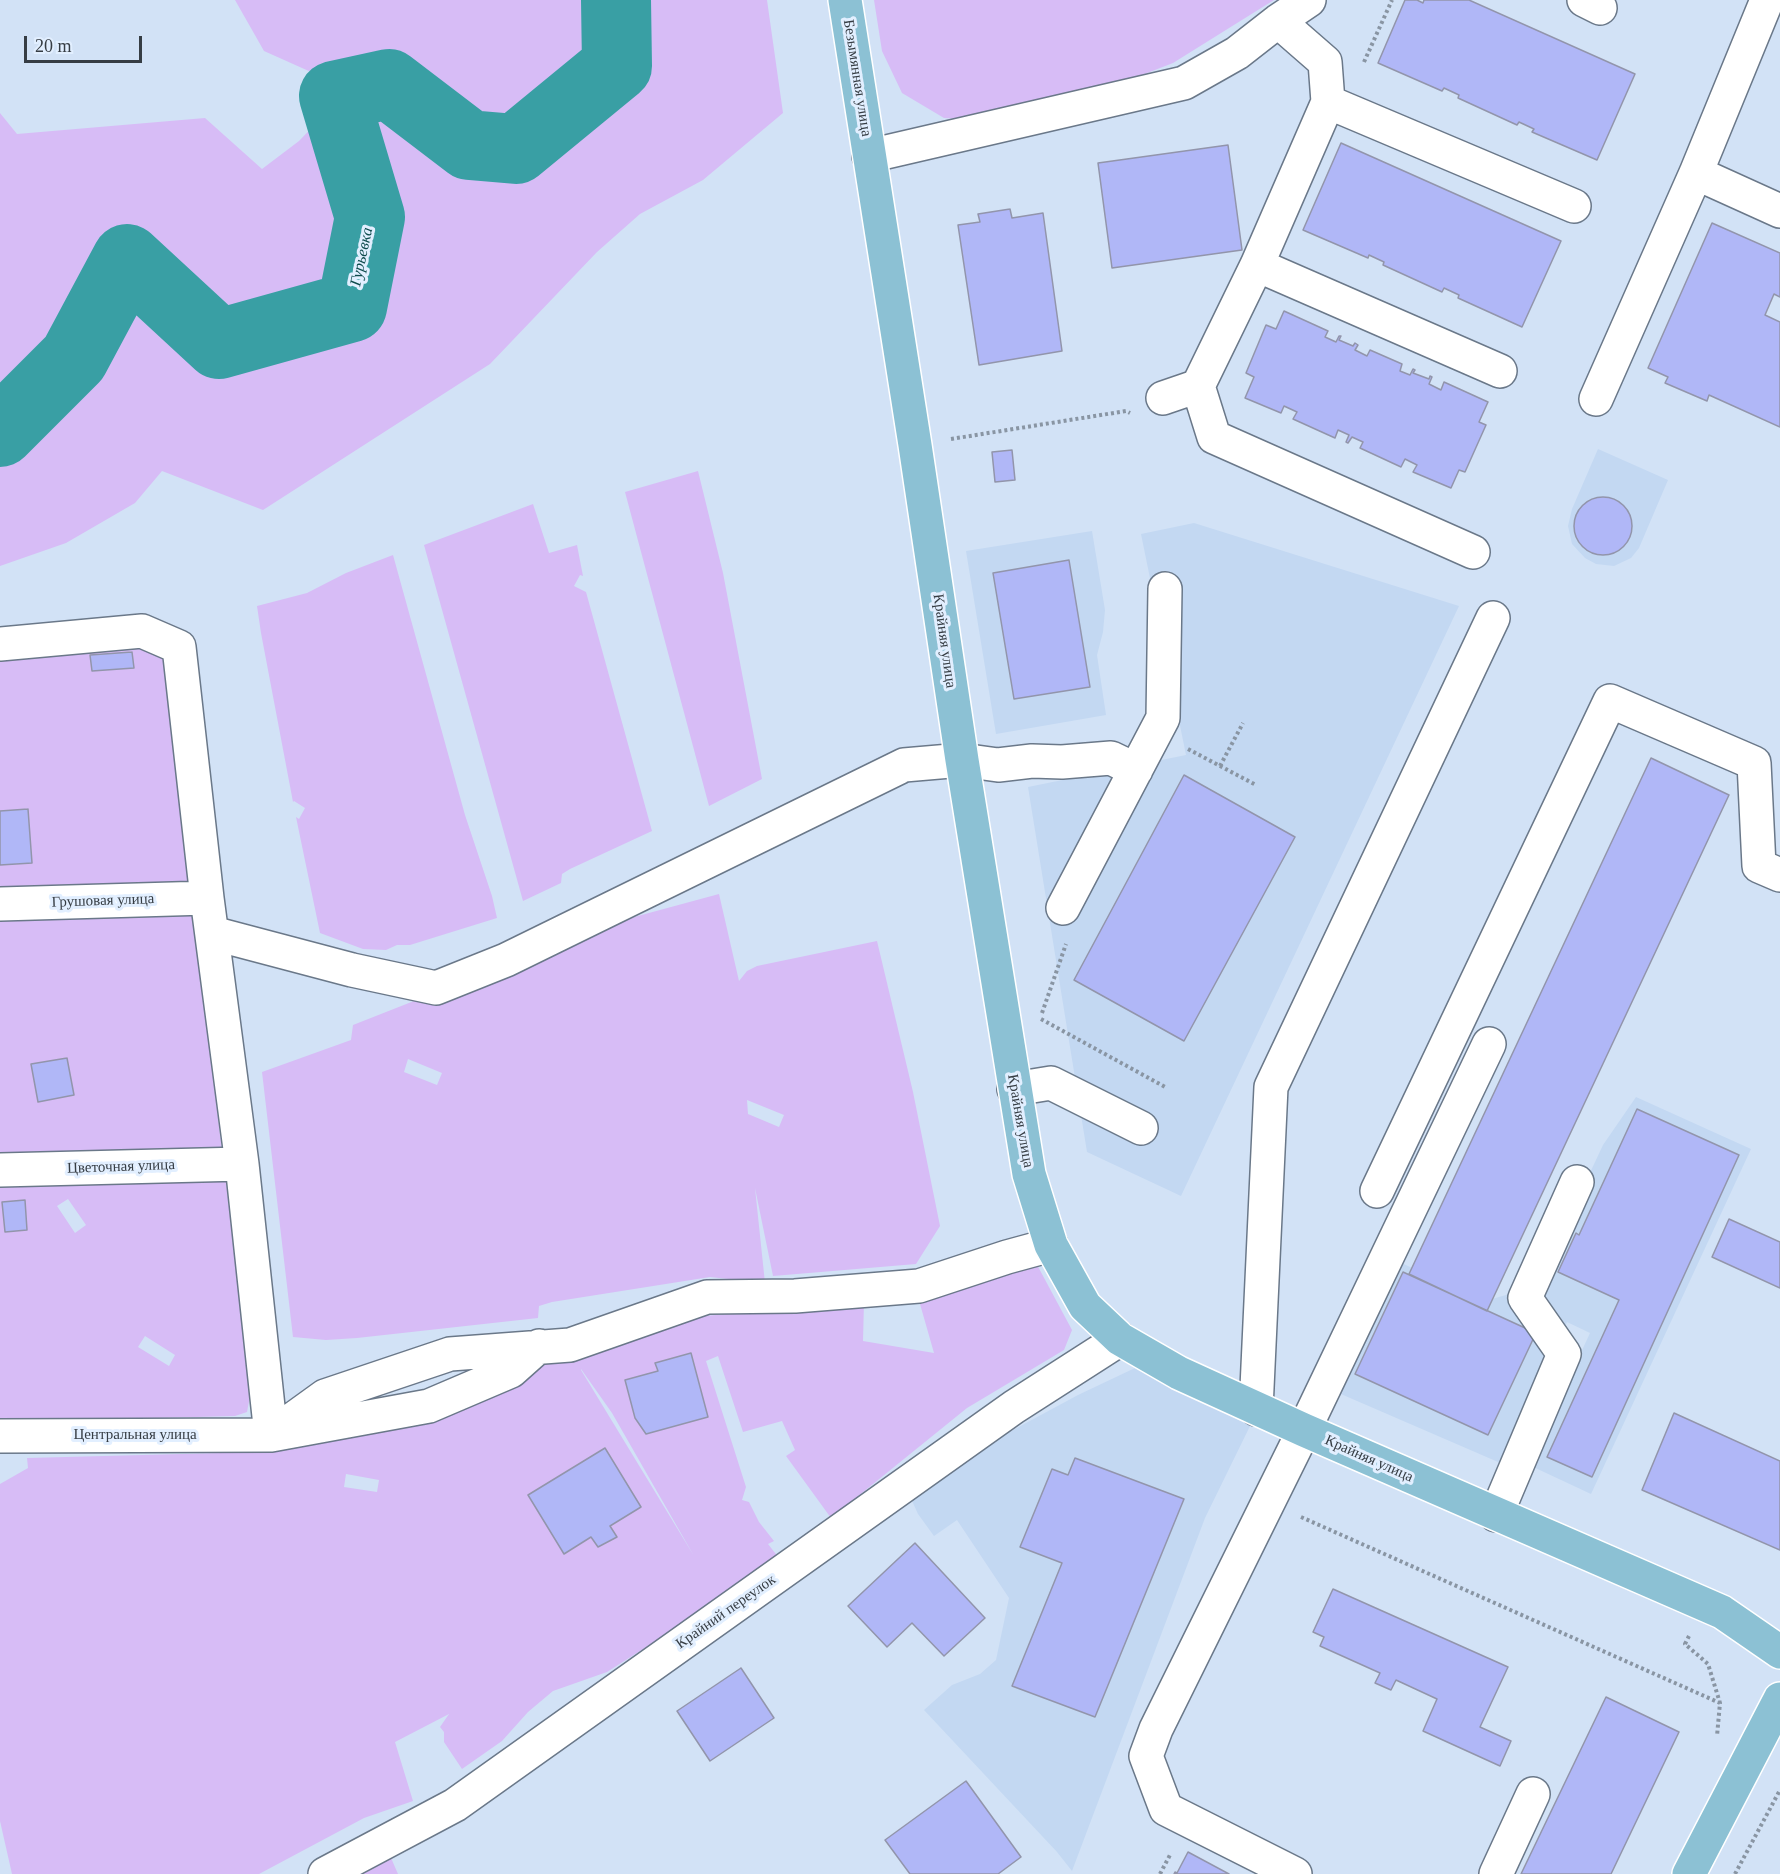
<!DOCTYPE html>
<meta charset="utf-8">
<style>
body{margin:0}
#map{position:relative;width:1780px;height:1874px;overflow:hidden;background:#d2e2f6;font-family:Georgia,serif}
canvas{display:block}
.scale{position:absolute;left:24px;top:36px;width:118px;height:27px;box-sizing:border-box;border:3px solid #363d44;border-top:0;padding-left:8px;font-size:18px;line-height:21px;white-space:nowrap;color:#363d44;-webkit-text-stroke:4px #e2efff;paint-order:stroke}
</style>
<div id="map">
<canvas width="1780" height="1874"></canvas>
<div class="scale">20 m</div>
</div>
<script>
const g = document.querySelector('canvas').getContext('2d');
g.lineJoin = 'round';
function paint(path, color) {
  g.fillStyle = color;
  g.fill(path, 'evenodd');
}
function poly(rows) {
  const path = new Path2D();
  for (const r of rows) {
    if (r.length === 3) {
      path.moveTo(r[0] + r[2], r[1]);
      path.arc(r[0], r[1], r[2], 0, 2 * Math.PI);
      continue;
    }
    path.moveTo(r[0], r[1]);
    for (let i = 2; i < r.length; i += 2) path.lineTo(r[i], r[i + 1]);
  }
  return path;
}
function strokePath(path, color, width, dash) {
  g.strokeStyle = color;
  g.lineWidth = width;
  g.lineCap = dash ? 'butt' : 'round';
  g.setLineDash(dash || []);
  g.stroke(path);
}
function label(font, color, halo, rows, align = 'center') {
  g.font = font + ' Georgia,serif';
  g.lineWidth = 6;
  g.setLineDash([]);
  g.textBaseline = 'middle';
  g.strokeStyle = halo;
  g.fillStyle = color;
  for (const [text, x, y, turn = 0] of rows) {
    g.save();
    g.translate(x, y);
    g.rotate((+turn || 0) * Math.PI / 180);
    g.textAlign = isNaN(turn) ? turn : align;
    if (halo) g.strokeText(text, 0, 0);
    g.fillText(text, 0, 0);
    g.restore();
  }
}
paint(poly([
 [1598,449,1668,480,1639,548,1631,558,1614,566,1596,564,1585,558,1572,544,1568,526,1572,509],
 [1194,523,1459,606,1181,1196,1087,1152,1028,787,1186,755,1141,534],
 [1092,531,1105,610,1103,632,1097,655,1106,715,996,734,966,551],
 [1636,1097,1751,1149,1591,1494,1529,1465,1590,1333,1567,1322,1505,1465,1327,1388,1386,1256,1485,1301,1527,1289,1534,1292,1603,1145],
 [1135,1368,1251,1424,1205,1518,1072,1871,1057,1852,924,1710,952,1685,980,1674,996,1660,1009,1598,957,1520,934,1536,918,1514,908,1492,976,1450,1078,1395]
]), '#c3d8f2');
paint(poly([
 [235,0,767,0,783,113,703,180,640,214,597,252,490,364,263,510,162,471,135,503,66,543,0,566,0,113,17,134,205,118,262,169,299,141,349,89,264,51],
 [874,0,1274,0,1173,63,1067,104,979,120,944,118,902,93,882,51],
 [698,471,723,573,762,779,709,806,625,492],
 [533,504,549,553,577,545,583,576,580,575,574,586,586,592,652,831,570,869,562,874,561,883,523,901,424,545],
 [393,555,465,815,492,896,497,918,410,945,397,945,386,950,363,949,320,933,296,817,299,819,305,808,294,801,293,802,261,633,257,606,307,593,346,573],
 [145,644,166,660,193,886,0,896,0,658],
 [719,894,739,981,747,971,757,966,877,941,913,1092,940,1226,916,1264,773,1276,755,1188,765,1283,710,1277,552,1302,539,1306,538,1318,357,1338,326,1340,293,1337,262,1072,351,1040,353,1025,612,923],
 [408,1059,442,1073,437,1085,404,1072],
 [747,1100,784,1115,779,1127,748,1114],
 [193,914,222,1150,0,1158,0,919],
 [226,1181,250,1396,247,1412,235,1416,0,1422,0,1185],
 [68,1199,86,1225,75,1233,57,1206],
 [145,1336,175,1355,169,1366,138,1347],
 [1035,1261,1072,1330,1064,1350,967,1408,831,1518,786,1456,795,1450,782,1421,743,1432,718,1356,706,1361,746,1487,742,1500,749,1502,759,1522,774,1541,768,1544,779,1558,720,1600,607,1672,553,1691,528,1712,502,1741,462,1769,444,1742,444,1732,440,1727,449,1714,395,1742,413,1801,364,1818,259,1874,12,1874,0,1821,0,1484,28,1468,27,1458,259,1452,335,1440,613,1340,704,1316,864,1302,863,1341,934,1353,918,1297],
 [581,1369,612,1413,694,1556,581,1370],
 [346,1474,379,1480,377,1492,344,1487],
 [388,1851,398,1874,342,1874]
]), '#d7bcf6');
strokePath(poly([
 [0,432,74,358,127,259,219,344,352,307,370,217,334,96,389,84,469,145,516,149,617,66,616,0]
]), '#399fa4', 70);
const building = poly([
 [1405,0,1417,0,1423,3,1424,0,1469,0,1635,74,1597,160,1532,132,1534,129,1519,122,1517,125,1458,98,1459,95,1444,88,1442,91,1378,63,1405,0],
 [1341,143,1561,241,1522,327,1458,298,1459,295,1444,288,1442,292,1383,265,1384,262,1369,255,1368,258,1303,230,1341,143],
 [1228,145,1242,250,1112,268,1098,163,1228,145],
 [1010,209,1012,218,1043,213,1062,351,979,365,958,225,980,222,978,214,1010,209],
 [1712,223,1780,253,1780,297,1774,294,1765,315,1780,322,1780,427,1709,395,1707,401,1665,383,1668,377,1648,368,1712,223],
 [1284,311,1328,331,1325,337,1336,342,1339,336,1341,336,1339,340,1353,346,1355,343,1358,345,1355,350,1367,356,1370,350,1402,364,1400,371,1410,375,1413,369,1415,370,1413,373,1429,379,1430,376,1432,377,1429,384,1441,390,1444,382,1488,402,1479,422,1486,425,1465,472,1459,470,1451,488,1413,472,1417,465,1405,459,1401,467,1360,448,1363,442,1352,437,1348,443,1346,442,1349,435,1338,430,1335,438,1293,419,1297,412,1284,406,1281,413,1245,398,1254,377,1246,373,1266,325,1276,329,1284,311],
 [1012,450,1015,480,995,482,992,452,1012,450],
 [1603,526,29],
 [1069,560,1090,687,1014,699,993,573,1069,560],
 [132,652,134,668,92,671,90,655,132,652],
 [1651,758,1729,795,1487,1311,1409,1274,1651,758],
 [1184,775,1295,837,1184,1041,1074,980,1184,775],
 [28,809,32,863,0,865,0,811,28,809],
 [67,1058,74,1095,38,1102,31,1064,67,1058],
 [1637,1109,1739,1155,1592,1477,1547,1457,1619,1300,1558,1272,1576,1233,1579,1235,1637,1109],
 [25,1200,27,1230,5,1232,2,1202,25,1200],
 [1729,1219,1780,1242,1780,1288,1712,1257,1729,1219],
 [1403,1272,1536,1333,1488,1435,1355,1374,1403,1272],
 [691,1353,708,1417,646,1434,635,1418,625,1380,658,1371,655,1363,691,1353],
 [1674,1413,1780,1461,1780,1550,1642,1490,1674,1413],
 [605,1448,641,1507,610,1526,617,1537,598,1547,591,1537,564,1554,528,1495,605,1448],
 [1075,1458,1184,1499,1095,1717,1012,1686,1062,1563,1020,1547,1052,1469,1068,1475,1075,1458],
 [915,1543,985,1618,944,1656,912,1623,887,1647,848,1606,915,1543],
 [1333,1589,1508,1667,1480,1727,1511,1741,1500,1766,1423,1731,1437,1699,1396,1680,1391,1690,1375,1683,1380,1673,1320,1646,1324,1637,1313,1632,1333,1589],
 [741,1668,774,1718,710,1761,677,1711,741,1668],
 [1606,1697,1679,1732,1611,1874,1521,1874,1606,1697],
 [966,1781,1021,1857,998,1874,910,1874,885,1840,966,1781],
 [1188,1852,1229,1874,1174,1874,1175,1872,1177,1873,1188,1852]
]);
paint(building, '#b0b7f7');
strokePath(building, '#9295ab', 1.5);
const minor = poly([
 [1584,0,1600,8],
 [1278,21,1325,62,1328,102],
 [869,156,1184,83,1237,53,1278,21,1309,0],
 [1696,173,1780,211],
 [1257,265,1500,371],
 [1198,386,1214,437,1473,552],
 [1163,398,1198,386,1257,265,1328,102,1574,206],
 [1596,399,1696,173,1767,0],
 [0,644,142,631,179,647,207,898,242,1164,271,1435],
 [0,904,207,898],
 [1063,908,1163,718,1165,589],
 [212,933,352,970,436,988,506,960,904,765,962,760,998,765,1032,761,1062,762,1111,758,1136,770],
 [1014,1089,1051,1083,1141,1128],
 [0,1170,242,1164],
 [1377,1191,1610,701,1754,763,1759,866,1780,875],
 [1256,1409,1271,1087,1493,618],
 [271,1435,325,1396,450,1354,570,1345,707,1297,795,1296,919,1286,1007,1257,1051,1245],
 [0,1436,271,1435,429,1406,511,1371,539,1346],
 [1496,1515,1564,1354,1525,1298,1577,1182],
 [325,1874,455,1805,1014,1407,1120,1339],
 [1295,1874,1166,1809,1146,1756,1156,1729,1304,1430,1489,1044],
 [1496,1874,1533,1794]
]);
const major = poly([
 [845,0,915,445,962,760,1029,1174,1051,1245,1085,1306,1120,1339,1179,1373,1304,1430,1722,1612,1780,1652],
 [1689,1874,1780,1699]
]);
strokePath(minor, '#6a7889', 36);
strokePath(major, '#fff', 36);
strokePath(poly([
 [1364,62,1392,0],
 [951,439,1126,411,1130,413],
 [1188,749,1256,785],
 [1220,766,1243,723],
 [1042,1013,1066,944],
 [1041,1019,1167,1088],
 [1301,1517,1720,1703],
 [1689,1636,1685,1644,1708,1664,1720,1703,1717,1736],
 [1160,1874,1171,1853],
 [1735,1874,1780,1790]
]), '#8995a3', 4, [3, 3]);
strokePath(minor, '#fff', 33);
strokePath(major, '#8cc1d4', 33);
label('15px', '#363d44', '#e2efff', [
 ["Безымянная улица",857,78,81],
 ["Крайняя улица",944,641,82],
 ["Грушовая улица",103,901,-2],
 ["Крайняя улица",1020,1121,80],
 ["Цветочная улица",121,1167,-2],
 ["Центральная улица",135,1435],
 ["Крайняя улица",1369,1459,24],
 ["Крайний переулок",726,1612,-35]
]);
label('italic 16px', '#0f4b4d', '#e2efff', [
 ["Гурьевка",362,257,-78]
]);
</script>
